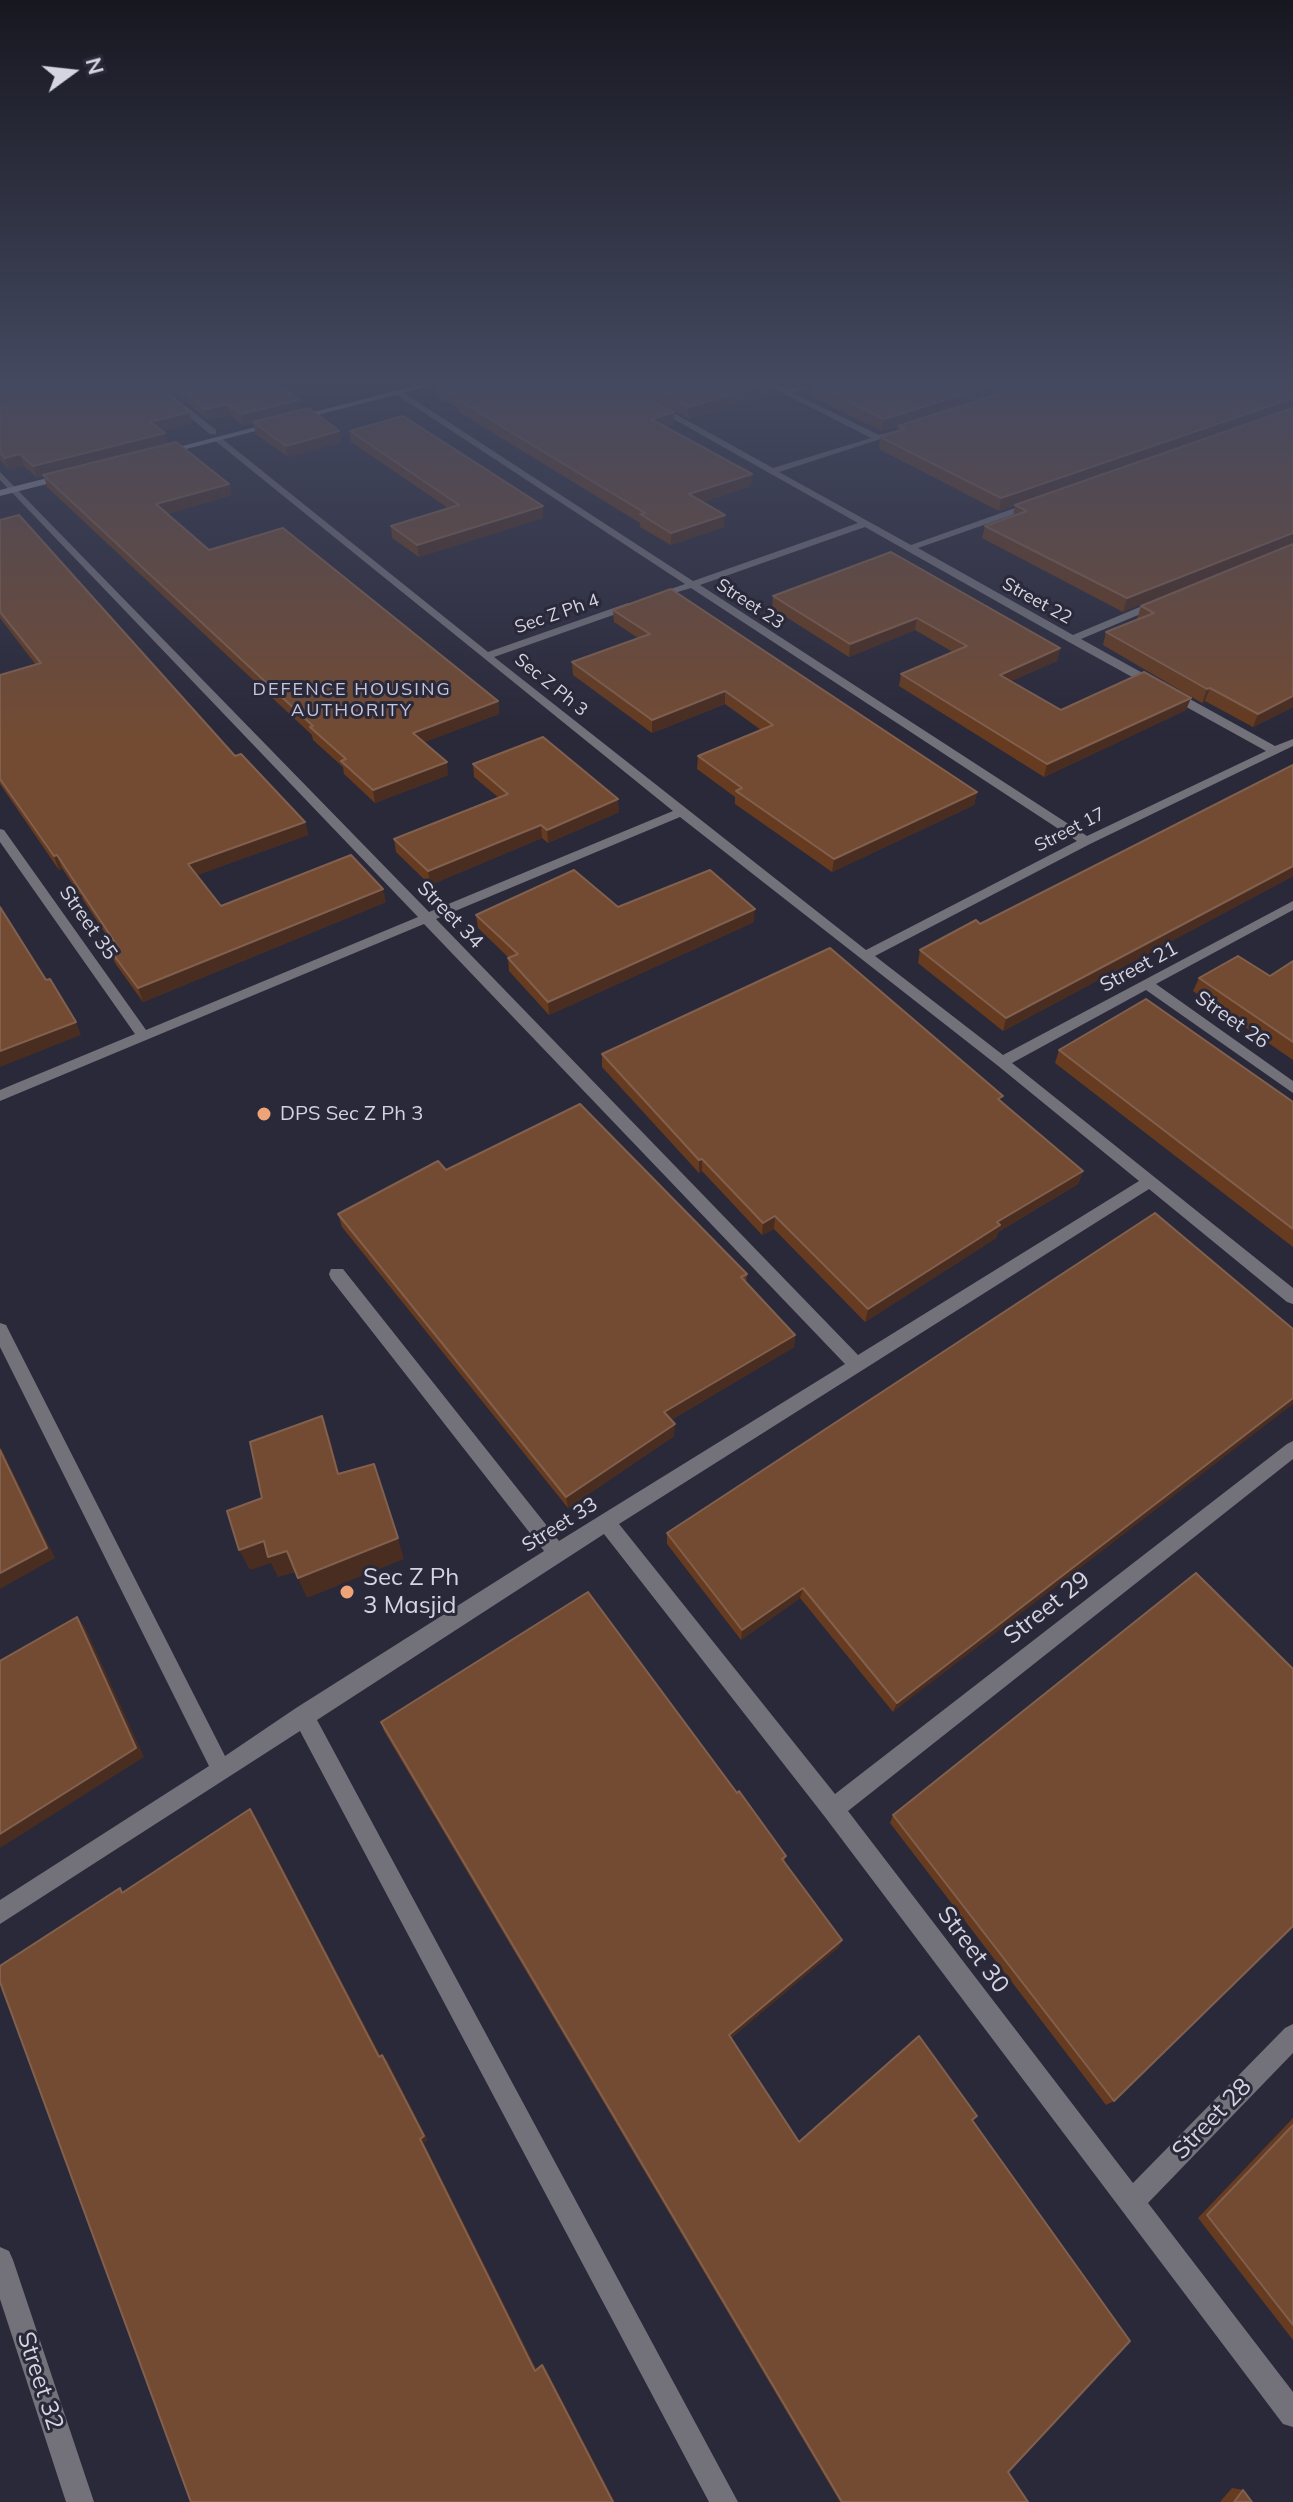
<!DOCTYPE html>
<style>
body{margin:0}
#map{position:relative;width:1293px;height:2502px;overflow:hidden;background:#2a293a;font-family:Mulish,sans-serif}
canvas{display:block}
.north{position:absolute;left:32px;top:32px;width:80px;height:80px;-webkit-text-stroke:6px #2a293a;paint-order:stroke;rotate:75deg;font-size:22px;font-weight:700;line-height:32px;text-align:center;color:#d5d4e0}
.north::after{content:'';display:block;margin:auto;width:28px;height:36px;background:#d5d4e0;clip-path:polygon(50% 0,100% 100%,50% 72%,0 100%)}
</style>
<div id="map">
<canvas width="1293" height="2502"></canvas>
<div class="north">N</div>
</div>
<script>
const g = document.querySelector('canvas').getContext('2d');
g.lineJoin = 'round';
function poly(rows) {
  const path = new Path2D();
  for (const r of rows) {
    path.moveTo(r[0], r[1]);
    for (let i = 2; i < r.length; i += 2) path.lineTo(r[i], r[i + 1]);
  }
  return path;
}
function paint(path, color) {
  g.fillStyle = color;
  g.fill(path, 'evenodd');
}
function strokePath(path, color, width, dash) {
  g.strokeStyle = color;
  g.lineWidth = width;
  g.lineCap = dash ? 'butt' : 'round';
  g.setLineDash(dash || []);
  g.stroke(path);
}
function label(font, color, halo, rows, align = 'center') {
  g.font = font + ' Mulish,sans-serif';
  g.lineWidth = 6;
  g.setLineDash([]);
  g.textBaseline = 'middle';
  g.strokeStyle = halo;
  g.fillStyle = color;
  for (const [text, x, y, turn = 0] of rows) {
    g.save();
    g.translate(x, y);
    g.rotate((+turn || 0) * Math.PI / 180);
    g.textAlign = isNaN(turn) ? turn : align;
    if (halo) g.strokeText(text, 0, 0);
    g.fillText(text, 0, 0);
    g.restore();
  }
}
paint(poly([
 [150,385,159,385,216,430,216,434,210,434,150,385],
 [767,385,778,385,786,389,815,385,793,393,879,435,898,430,902,432,779,472,911,545,1032,502,1038,502,1038,506,918,548,1073,635,1154,601,1162,601,1162,605,1081,639,1275,746,1293,739,1293,746,1090,844,875,956,1003,1055,1293,901,1293,910,1156,984,1293,1081,1293,1093,1146,990,1012,1063,1293,1288,1293,1304,1287,1302,1149,1189,619,1524,835,1794,1287,1444,1293,1441,1293,1459,848,1811,1133,2183,1285,2028,1293,2024,1293,2053,1148,2203,1293,2392,1293,2427,1283,2424,825,1817,604,1534,317,1720,738,2502,709,2502,300,1731,0,1924,0,1900,209,1766,0,1347,0,1323,6,1325,225,1756,296,1708,544,1551,331,1279,329,1274,331,1269,343,1269,559,1541,845,1364,424,924,0,1101,0,1090,135,1034,0,842,0,829,4,830,146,1030,418,917,0,480,0,472,429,912,673,811,213,439,220,437,488,652,628,603,636,603,636,607,494,657,866,950,1077,841,691,588,651,600,651,596,685,584,394,393,401,391,693,581,858,523,654,408,661,406,773,468,871,438,767,385],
 [865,527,1067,641,1266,751,1087,836,700,585,865,527],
 [680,817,997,1065,1139,1181,858,1355,436,919,680,817],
 [0,2247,9,2251,13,2260,94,2502,66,2502,0,2299,0,2247]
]), '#73727b');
paint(poly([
 [418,385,433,385,163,455,159,452,418,385],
 [67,473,71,476,70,478,0,496,0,490,67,473]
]), '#9b9ba9');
paint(poly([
 [0,385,192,424,162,431,168,444,232,495,167,514,209,550,498,701,499,714,424,742,448,775,375,803,344,774,343,767,313,740,312,735,47,487,44,476,37,478,24,466,9,470,0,460],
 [164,385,279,385,300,410,341,442,288,457,256,434,253,423,244,426,230,415,208,420],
 [437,385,674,424,665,427,751,486,703,502,724,527,671,545,640,527,640,523,459,412,459,409,438,397],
 [628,385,770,385,769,395,689,419],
 [811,385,1283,385,1123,612,982,538,985,526,1013,516,1015,505,1176,449,999,511,879,449,880,437,897,432,898,426,882,431,810,396],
 [350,431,543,506,543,518,419,557,392,538,391,526,448,508,351,442],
 [0,520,235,756,305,822,308,835,197,875,221,906,386,902,143,1002,115,963,110,950,115,948,62,868,59,870,0,784,0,675,36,665,0,618],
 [1293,544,1293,707,1253,727,1205,701,1202,703,1103,645,1106,632,1137,619,1141,606],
 [891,552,1060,648,1057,661,1011,681,1061,710,1186,710,1044,777,899,686,901,674,953,652,915,630,849,657,772,608,773,596],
 [613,610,977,792,974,805,832,872,735,804,735,797,697,769,698,756,761,730,725,704,652,733,573,675,572,662,638,638,614,622],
 [473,764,619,812,548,843,542,838,430,885,396,852,394,839,499,798,474,777],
 [1293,765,1293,876,1003,1031,918,963,920,950,980,924],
 [618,907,754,922,549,1015,509,971,508,958,509,958,478,928,476,915],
 [1293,961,1293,1060,1193,991,1199,978,1270,976],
 [1059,1050,1293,1102,1293,1247,1055,1063],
 [602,1054,1002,1102,1083,1171,1078,1184,998,1232,996,1238,865,1322,774,1229,762,1235,702,1171,699,1173,602,1067],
 [446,1170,747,1274,746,1282,795,1335,794,1347,671,1420,674,1436,568,1508,342,1227,338,1214],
 [1155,1213,893,1712,800,1598,741,1640,667,1544,667,1533],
 [381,1722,737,1793,786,1856,784,1862,839,1947,731,2038,799,2142,972,2120,1008,2472,1028,2502,840,2502,384,1731],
 [893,1815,1114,2101,1106,2105,890,1823],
 [1293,2118,1293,2340,1198,2218],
 [1232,2488,1243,2490,1252,2502,1220,2502]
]), '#673b1f');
paint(poly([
 [763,385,770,385,769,395,689,419,689,407],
 [993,385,1029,385,882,431,884,419],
 [1293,398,1293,408,999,511,1001,498],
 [299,400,301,411,244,426,242,414],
 [227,404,230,415,208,420,205,409],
 [190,412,192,424,153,433,150,422],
 [674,412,674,424,651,431,651,419],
 [339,431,341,442,288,457,286,446],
 [165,433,168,445,37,478,33,466],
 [20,454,24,466,9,470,5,458],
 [752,474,751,486,688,507,689,494],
 [229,484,232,495,159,516,156,504],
 [543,506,543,518,419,557,417,545],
 [725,515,724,527,671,545,671,533],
 [1293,533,1293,544,1123,612,1127,598],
 [917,618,915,630,849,657,850,644],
 [1060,648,1057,661,997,687,1000,675],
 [1210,688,1205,701,1202,703,1207,689],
 [725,691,725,704,652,733,652,720],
 [1293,696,1293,707,1253,727,1258,714],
 [1191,698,1186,710,1044,777,1047,764],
 [498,701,499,714,415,746,413,733],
 [447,762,448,775,375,803,373,790],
 [977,792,974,805,832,872,834,859],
 [618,799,619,812,548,843,547,830],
 [305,822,308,835,192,877,188,864],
 [541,825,542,838,430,885,428,871],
 [57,855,62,868,59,870,54,856],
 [1293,866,1293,876,1003,1031,1006,1018],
 [383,889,386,902,143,1002,138,988],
 [755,909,754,922,549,1015,548,1002],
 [76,1022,81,1035,0,1067,0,1051],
 [702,1159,702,1171,699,1173,699,1160],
 [1083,1171,1078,1184,998,1232,996,1238,865,1322,868,1309,997,1222],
 [775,1216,774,1229,762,1235,763,1223],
 [795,1335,794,1347,664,1424,664,1412],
 [1293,1398,1293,1404,893,1712,897,1703],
 [322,1416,330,1439,345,1496,338,1474],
 [675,1424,674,1436,568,1508,566,1497],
 [0,1446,55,1558,0,1589],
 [398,1538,404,1559,307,1598,298,1578],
 [264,1541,287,1551,296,1572,278,1577,271,1563,250,1570,239,1550],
 [803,1588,800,1598,741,1640,742,1630],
 [77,1617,85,1627,144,1757,0,1848,0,1834],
 [250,1809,256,1817,384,2062,379,2057],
 [842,1940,839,1947,728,2040,729,2035],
 [382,2055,387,2060,428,2140,424,2143,537,2370,535,2371,420,2139],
 [542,2365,544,2365,615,2502,613,2502]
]), '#4a2d21');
const building = poly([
 [0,385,156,385,190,412,150,422,165,433,33,466,20,454,5,458,0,453,0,385],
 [176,385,279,385,299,400,242,414,227,404,205,409,176,385],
 [437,385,626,385,674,412,651,419,752,474,689,494,725,515,671,533,640,514,645,513,458,400,461,399,437,385],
 [649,385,763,385,689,407,649,385],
 [815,385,993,385,884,419,815,385],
 [1027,385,1283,385,1293,389,1293,398,1001,498,880,437,905,429,898,426,1027,385],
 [309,408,339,431,286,446,253,422,309,408],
 [1293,408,1293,533,1127,598,985,526,1027,511,1015,505,1293,408],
 [403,416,543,506,417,545,391,526,459,505,350,431,403,416],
 [176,442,229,484,156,504,209,550,283,528,498,701,413,733,447,762,373,790,341,761,346,759,310,727,313,726,43,475,176,442],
 [19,515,235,756,241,754,305,822,188,864,221,906,351,855,383,889,138,988,110,950,118,947,57,855,54,856,0,779,0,675,41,663,0,612,0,520,19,515],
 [1293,544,1293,696,1258,714,1210,688,1207,689,1106,632,1154,613,1141,606,1293,544],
 [891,552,1060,648,1000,675,1061,710,1144,672,1191,698,1047,764,901,674,967,646,917,618,850,644,773,596,891,552],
 [671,589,977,792,834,859,736,791,742,788,698,756,773,725,725,691,652,720,572,662,650,634,613,610,671,589],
 [543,737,618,799,547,830,541,825,428,871,394,839,508,794,473,764,543,737],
 [1293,765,1293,866,1006,1018,920,950,976,920,980,924,1293,765],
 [574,870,618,907,710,870,755,909,548,1002,508,958,518,954,476,915,574,870],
 [0,907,46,980,50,979,76,1022,0,1051,0,907],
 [830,948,1003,1096,998,1099,1083,1171,997,1222,1000,1225,868,1309,775,1216,763,1223,702,1159,699,1160,602,1054,830,948],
 [1238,956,1270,976,1293,961,1293,1042,1199,978,1238,956],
 [1146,999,1293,1102,1293,1229,1059,1050,1146,999],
 [580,1104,747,1274,741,1277,795,1335,664,1412,675,1424,566,1497,338,1214,438,1161,446,1170,580,1104],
 [1155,1213,1293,1329,1293,1398,897,1703,803,1588,742,1630,667,1533,1155,1213],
 [322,1416,338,1474,374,1464,398,1538,298,1578,287,1551,268,1557,264,1541,239,1550,227,1511,262,1498,250,1442,322,1416],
 [0,1450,47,1548,0,1573,0,1450],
 [1196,1573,1293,1669,1293,1926,1114,2101,893,1815,1196,1573],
 [588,1592,737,1793,739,1791,786,1856,782,1859,842,1940,729,2035,799,2142,919,2036,977,2116,972,2120,1130,2341,1008,2472,1028,2502,842,2502,381,1722,588,1592],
 [77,1617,136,1748,0,1834,0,1661,77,1617],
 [250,1809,379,2057,382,2055,424,2136,420,2139,535,2371,542,2365,613,2502,191,2502,0,1982,0,1966,120,1888,122,1893,250,1809],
 [1293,2125,1293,2325,1207,2215,1293,2125],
 [1243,2490,1252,2502,1234,2502,1243,2490]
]);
paint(building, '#734b33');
strokePath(building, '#82604e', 2);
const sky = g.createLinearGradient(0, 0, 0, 736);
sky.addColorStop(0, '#171720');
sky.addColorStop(0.52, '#444960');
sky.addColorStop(1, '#44496000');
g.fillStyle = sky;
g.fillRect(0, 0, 1293, 736);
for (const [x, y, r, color] of [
 [264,1114,8,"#efa378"],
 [347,1592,8,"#efa378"]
]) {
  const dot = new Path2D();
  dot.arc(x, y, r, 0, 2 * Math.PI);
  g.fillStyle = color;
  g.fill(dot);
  strokePath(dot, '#2a293a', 3);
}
label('18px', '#d5d4e0', '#2a293a', [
 ["Street 22",1037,601,29],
 ["Street 23",750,604,33],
 ["Sec Z Ph 4",557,614,-19],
 ["Sec Z Ph 3",551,685,39],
 ["Street 17",1070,830,-27]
]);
g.letterSpacing = '2px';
label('18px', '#c6c5db', '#2a293a', [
 ["DEFENCE HOUSING",352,690],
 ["AUTHORITY",352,711]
]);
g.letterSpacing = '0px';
label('20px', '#d5d4e0', '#2a293a', [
 ["Street 34",450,915,46],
 ["Street 35",88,923,55],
 ["Street 21",1139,967,-28],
 ["Street 26",1232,1020,35],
 ["Street 33",560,1525,-32]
]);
label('20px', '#d5d4e0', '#2a293a', [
 ["DPS Sec Z Ph 3",280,1114]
], 'left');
label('24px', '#d5d4e0', '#2a293a', [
 ["Sec Z Ph",363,1578],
 ["3 Masjid",363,1606]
], 'left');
label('24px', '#d5d4e0', '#2a293a', [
 ["Street 29",1047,1608,-38],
 ["Street 30",973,1950,53],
 ["Street 28",1212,2119,-46],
 ["Street 32",40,2381,72]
]);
</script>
